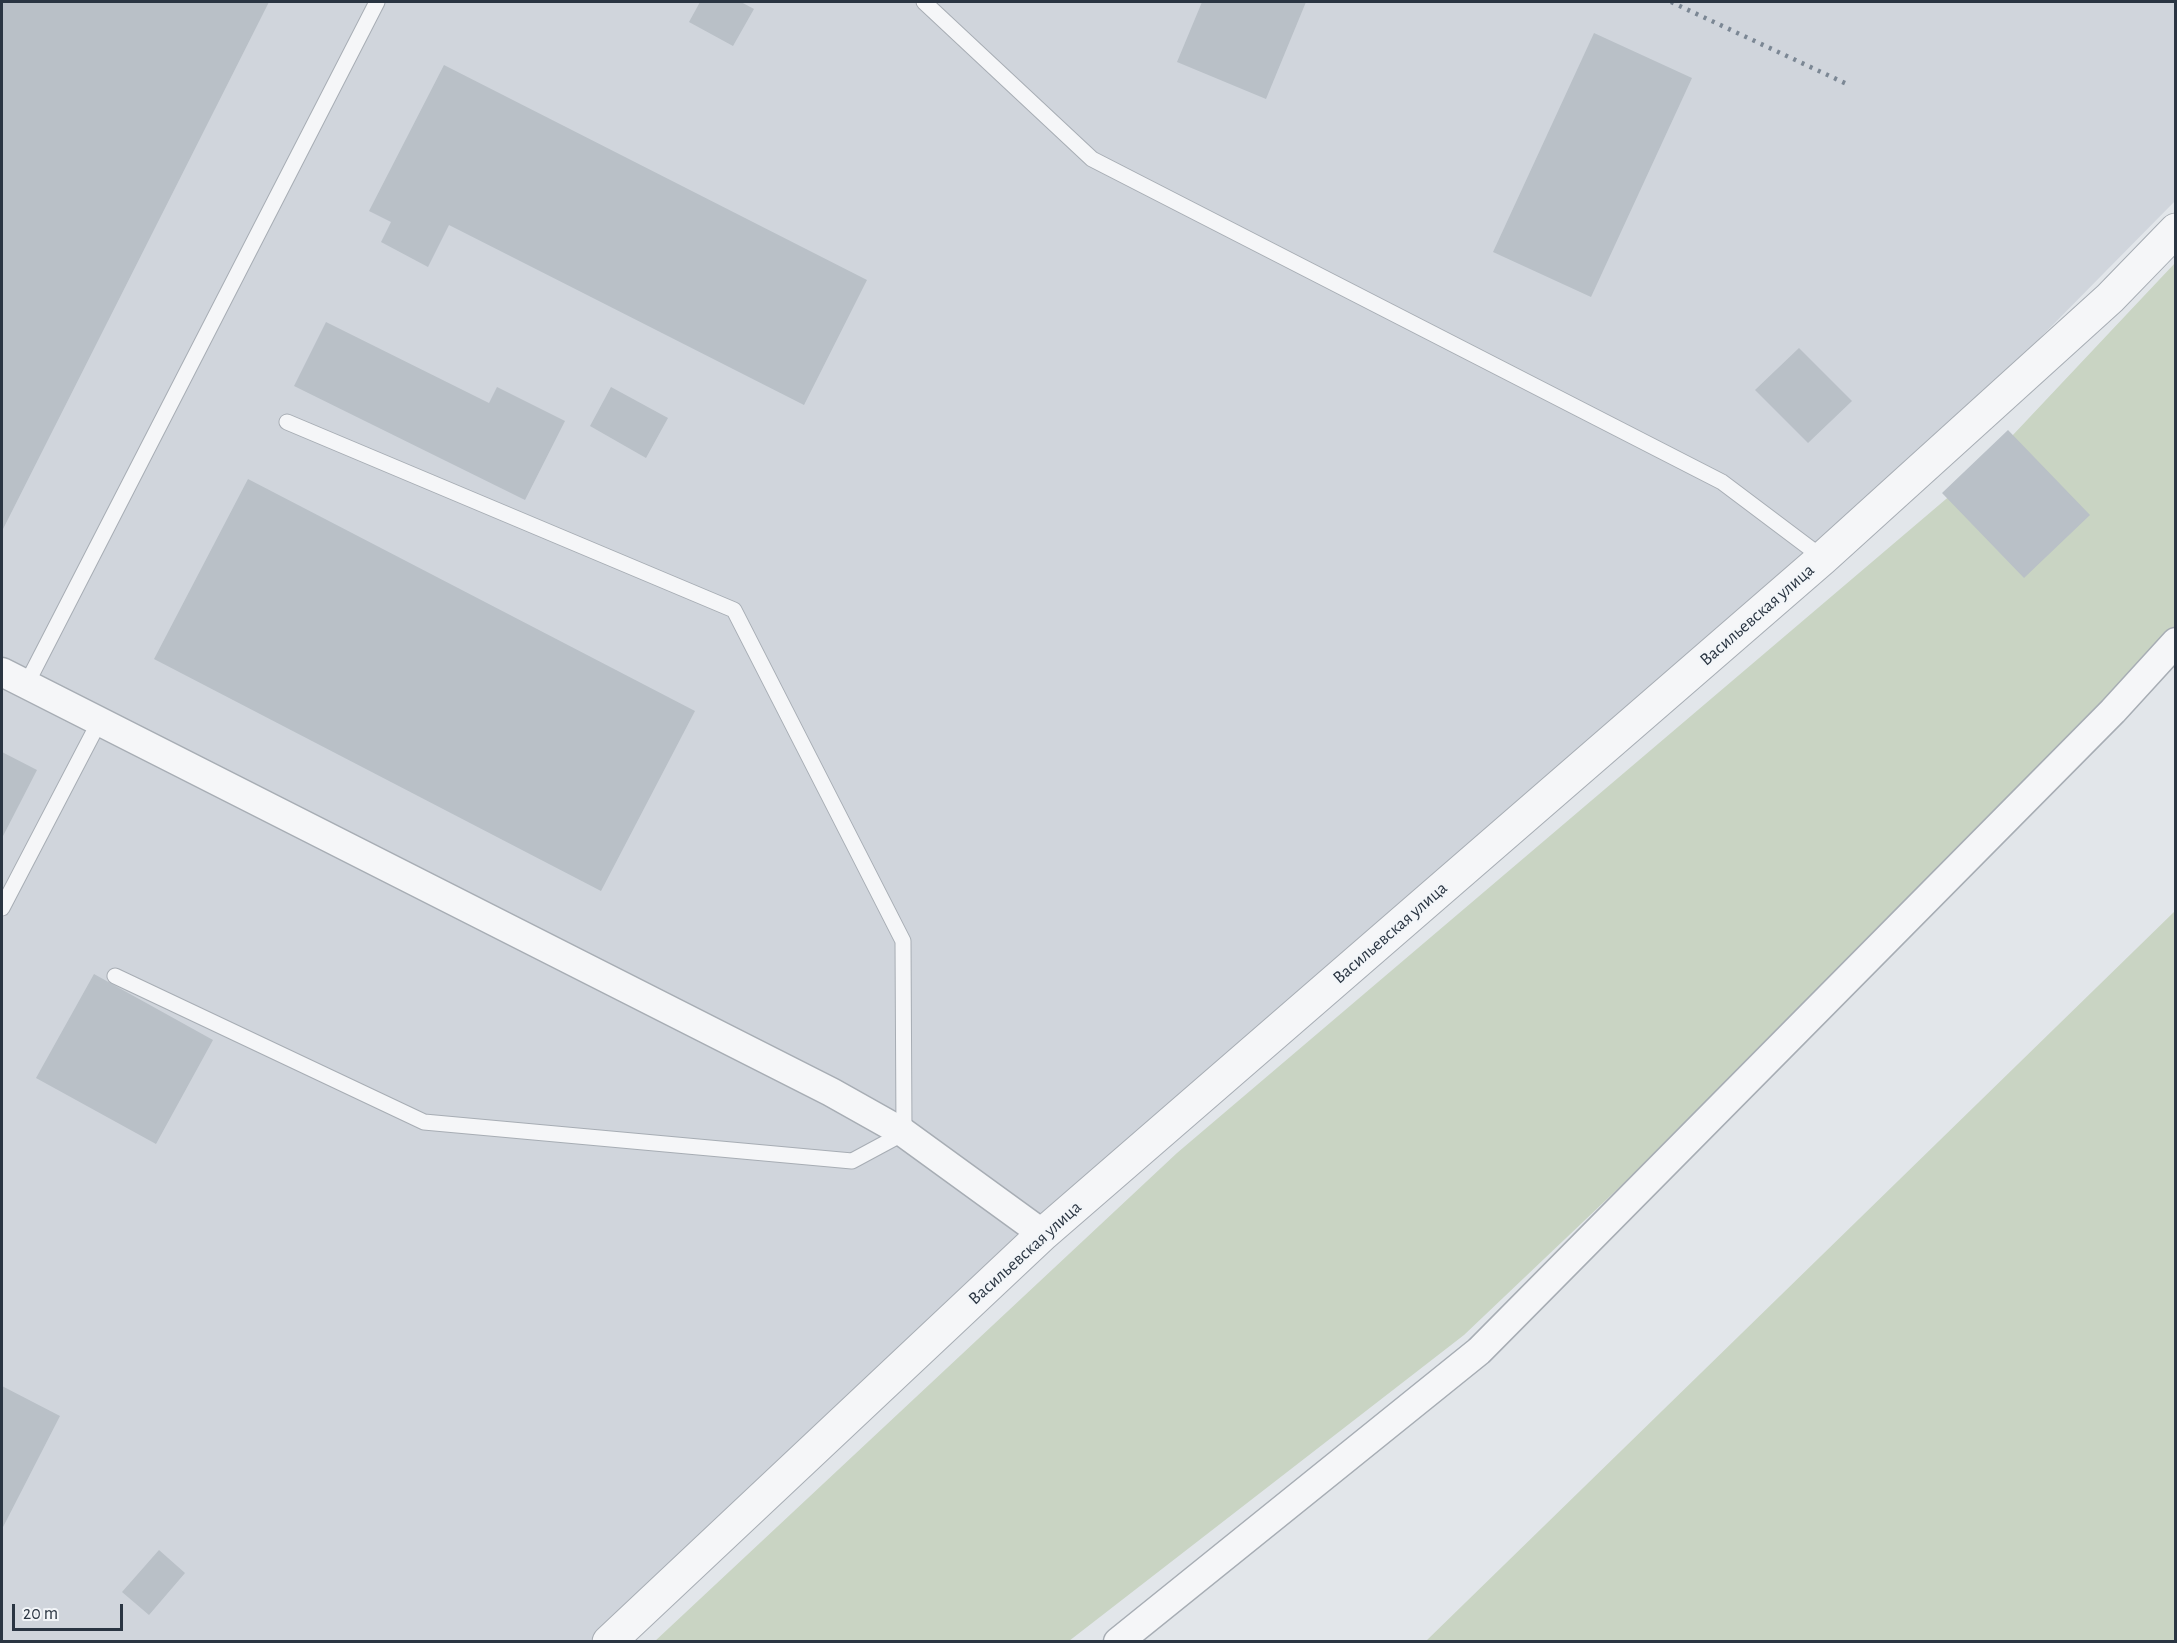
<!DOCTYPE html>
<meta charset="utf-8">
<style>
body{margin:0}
#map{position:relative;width:2177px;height:1643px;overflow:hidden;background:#e2e6ea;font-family:"Alegreya Sans",sans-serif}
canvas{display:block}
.frame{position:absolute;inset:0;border:3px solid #2a3542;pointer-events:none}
.scale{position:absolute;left:12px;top:1604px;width:111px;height:27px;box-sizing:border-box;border:3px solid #2a3542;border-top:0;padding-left:8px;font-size:18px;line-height:21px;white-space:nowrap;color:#2a3542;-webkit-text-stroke:4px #f2f5f8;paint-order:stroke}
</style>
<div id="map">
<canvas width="2177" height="1643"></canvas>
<div class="frame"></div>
<div class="scale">20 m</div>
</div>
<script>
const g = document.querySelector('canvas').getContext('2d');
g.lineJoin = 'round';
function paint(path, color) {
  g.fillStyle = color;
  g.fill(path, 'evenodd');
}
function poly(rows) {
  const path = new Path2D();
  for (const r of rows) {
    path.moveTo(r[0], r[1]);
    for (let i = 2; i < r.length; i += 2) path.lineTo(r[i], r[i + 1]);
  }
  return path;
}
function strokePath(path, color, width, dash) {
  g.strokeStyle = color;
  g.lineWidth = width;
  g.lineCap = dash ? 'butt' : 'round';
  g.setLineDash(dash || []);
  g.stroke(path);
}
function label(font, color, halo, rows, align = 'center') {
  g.font = font + ' "Alegreya Sans",sans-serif';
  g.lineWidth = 4.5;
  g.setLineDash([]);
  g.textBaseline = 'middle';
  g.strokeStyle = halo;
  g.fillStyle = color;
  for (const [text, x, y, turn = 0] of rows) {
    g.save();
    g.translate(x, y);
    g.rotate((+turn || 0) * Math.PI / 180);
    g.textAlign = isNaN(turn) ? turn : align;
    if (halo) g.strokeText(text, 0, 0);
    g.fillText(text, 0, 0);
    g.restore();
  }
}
paint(poly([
 [2,2,2175,2,2175,201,1823,558,1043,1234,590,1641,2,1642]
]), '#d0d5dc');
paint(poly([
 [2175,263,2175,648,2107,724,1464,1335,1069,1641,654,1642,1177,1153,1979,471],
 [2175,911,2175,1641,1426,1641]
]), '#c9d4c3');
paint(poly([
 [2,2,269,2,2,531],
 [700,2,741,2,754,9,733,46,689,22],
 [1202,2,1306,2,1266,99,1177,62],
 [1594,33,1692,78,1591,297,1493,252],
 [444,65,867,280,804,405,449,225,428,267,381,242,391,222,369,211],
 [326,322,489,403,497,387,565,421,525,500,294,386],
 [1799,348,1852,401,1808,443,1755,390],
 [611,387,668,418,646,458,590,426],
 [2008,430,2090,515,2024,578,1942,493],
 [248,479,695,711,601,891,154,659],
 [2,752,37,770,2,838],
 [94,974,213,1040,156,1144,36,1078],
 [2,1386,60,1416,2,1529],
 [159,1550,185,1573,149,1615,122,1592]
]), '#b9c0c7');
const service = poly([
 [924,2,1092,159,1722,482,1823,558],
 [26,685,377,2],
 [2,908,99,722],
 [115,976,424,1122,852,1161,904,1133,903,941,734,610,287,422]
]);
const minor = poly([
 [2,672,831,1092,904,1133,1043,1234],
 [1118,1642,1479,1351,2113,711,2176,642]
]);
const tertiary = poly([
 [609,1642,1043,1234,1823,558,2110,298,2176,230]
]);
strokePath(service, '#a7adb4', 17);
strokePath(minor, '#a7adb4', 31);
strokePath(tertiary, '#a7adb4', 35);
strokePath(service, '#f5f6f8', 15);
strokePath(minor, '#f5f6f8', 28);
strokePath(tertiary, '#f5f6f8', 33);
strokePath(poly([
 [1671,2,1849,85]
]), '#7b8794', 4.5, [3, 6]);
label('18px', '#2a3542', '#f2f5f8', [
 ["Васильевская улица",1757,615,-41],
 ["Васильевская улица",1390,933,-41],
 ["Васильевская улица",1025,1253,-42]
]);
</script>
